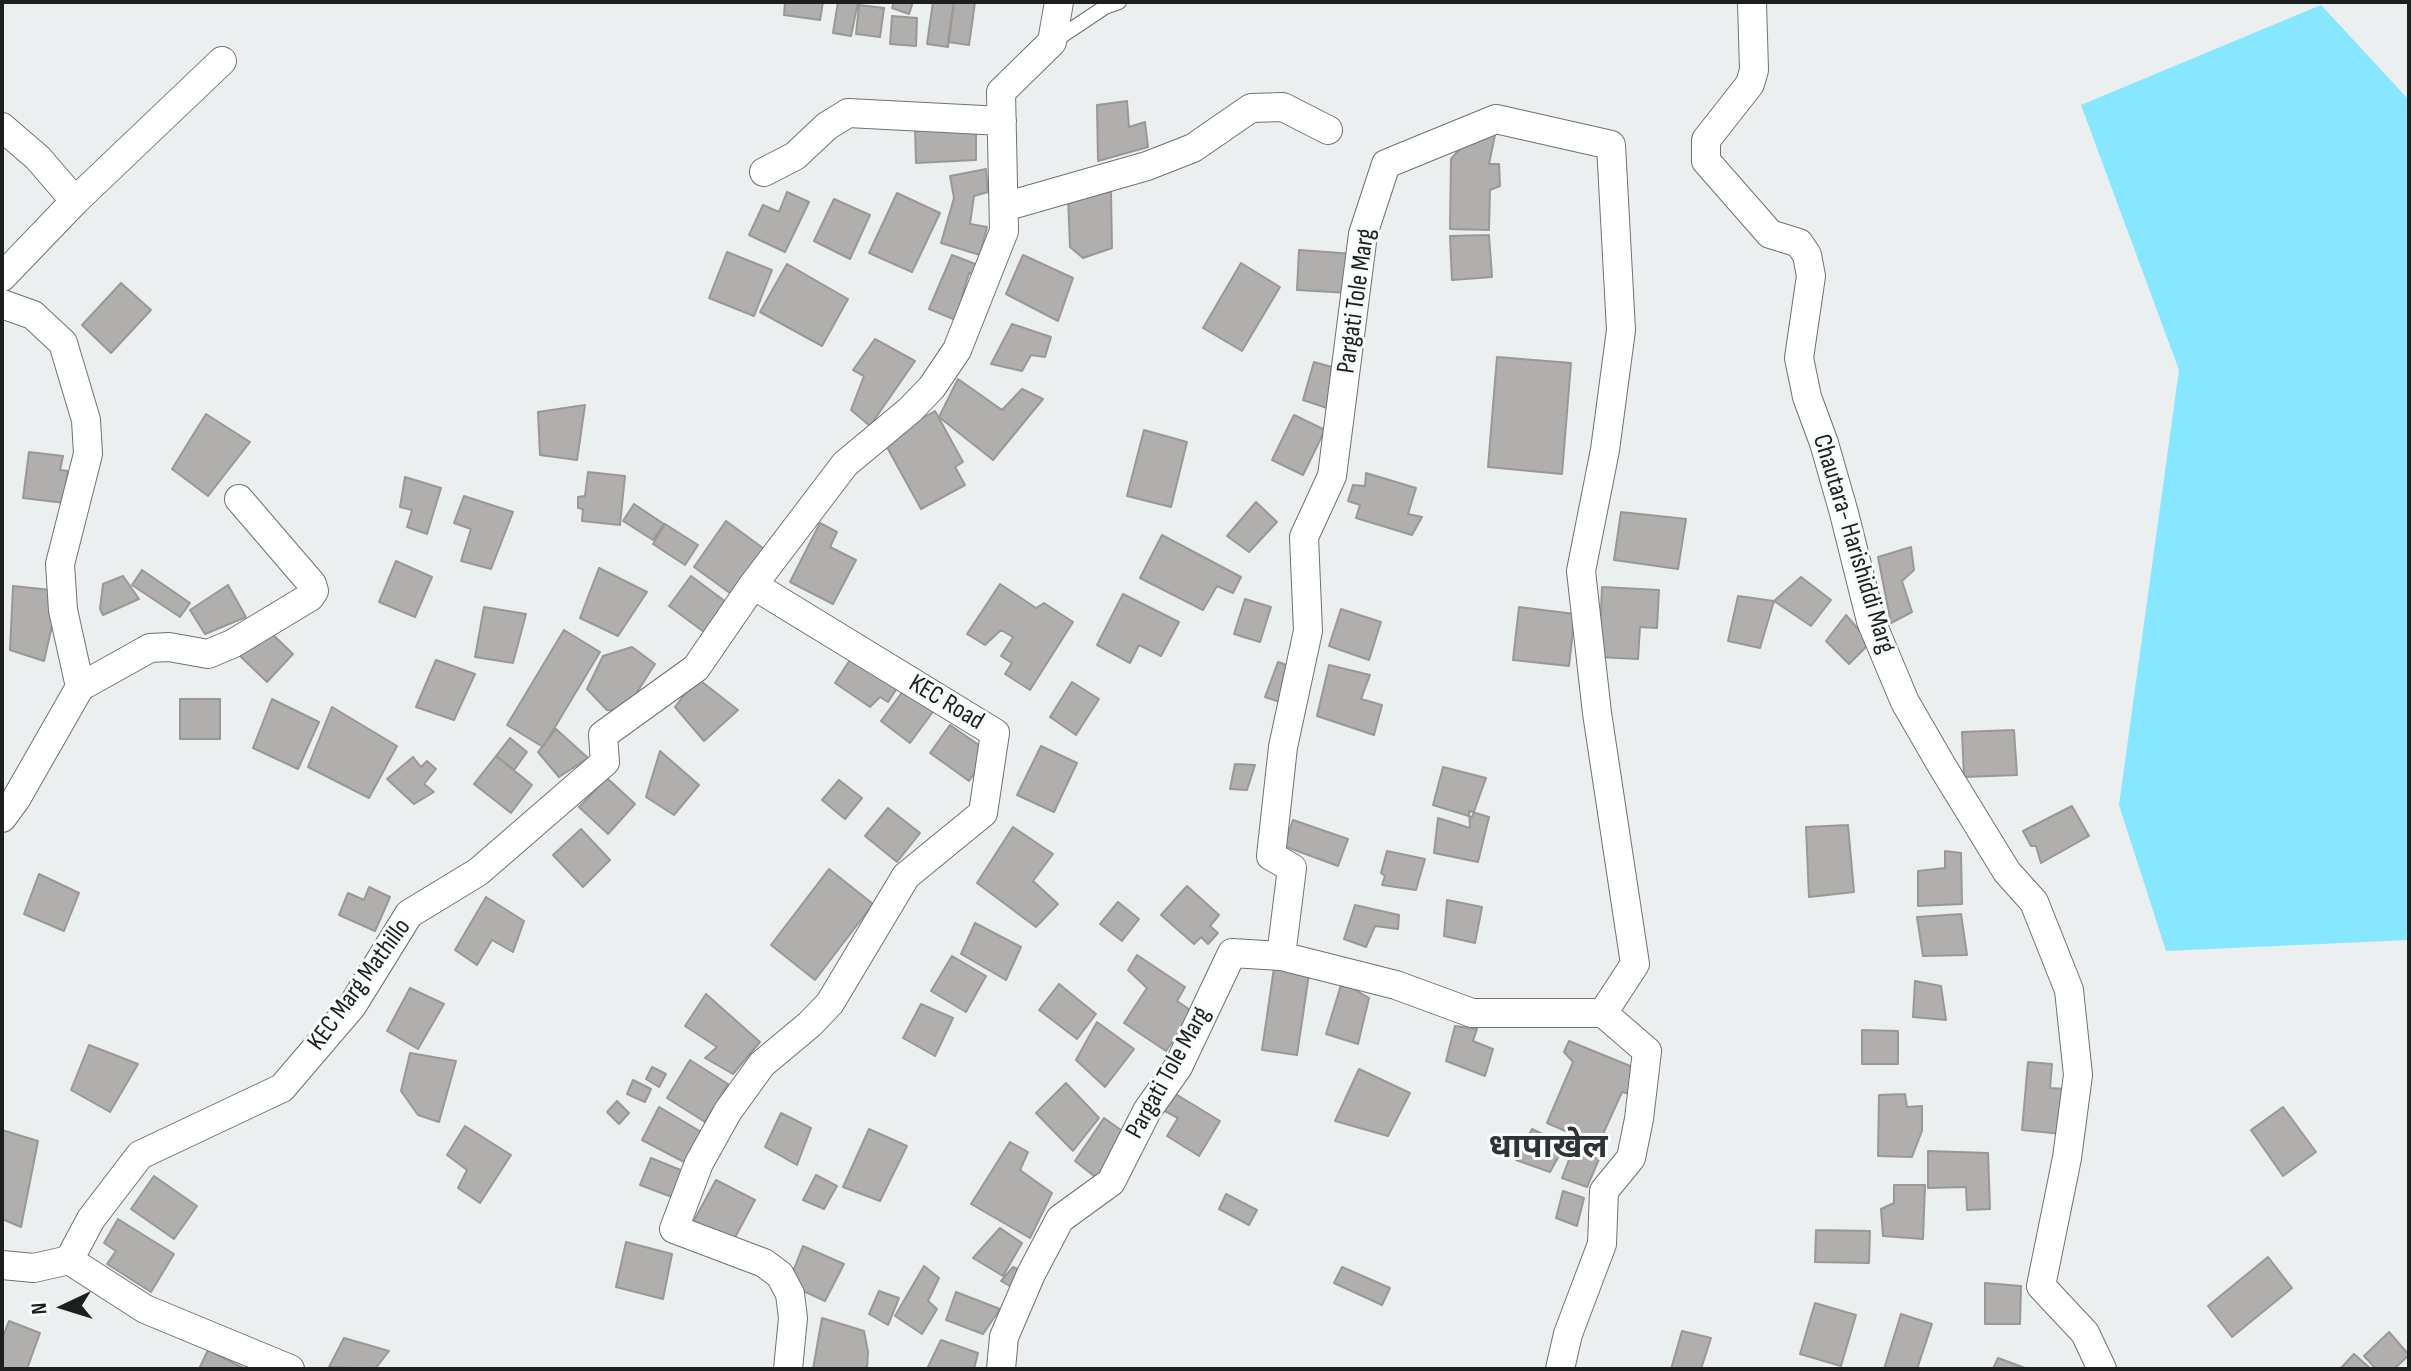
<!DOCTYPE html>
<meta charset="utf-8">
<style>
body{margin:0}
#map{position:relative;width:2411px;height:1371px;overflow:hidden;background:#ebeff0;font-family:"Sofia Sans Condensed",sans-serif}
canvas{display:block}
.frame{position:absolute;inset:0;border:4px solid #1d1f1f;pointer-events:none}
.north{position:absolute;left:24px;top:1267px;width:80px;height:80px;-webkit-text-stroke:6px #f8fcfd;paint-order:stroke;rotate:266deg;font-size:22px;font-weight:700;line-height:32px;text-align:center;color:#1d1f1f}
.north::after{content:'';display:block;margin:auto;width:28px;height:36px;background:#1d1f1f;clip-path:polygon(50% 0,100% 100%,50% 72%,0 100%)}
</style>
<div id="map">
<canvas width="2411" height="1371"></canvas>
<div class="frame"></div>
<div class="north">N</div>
</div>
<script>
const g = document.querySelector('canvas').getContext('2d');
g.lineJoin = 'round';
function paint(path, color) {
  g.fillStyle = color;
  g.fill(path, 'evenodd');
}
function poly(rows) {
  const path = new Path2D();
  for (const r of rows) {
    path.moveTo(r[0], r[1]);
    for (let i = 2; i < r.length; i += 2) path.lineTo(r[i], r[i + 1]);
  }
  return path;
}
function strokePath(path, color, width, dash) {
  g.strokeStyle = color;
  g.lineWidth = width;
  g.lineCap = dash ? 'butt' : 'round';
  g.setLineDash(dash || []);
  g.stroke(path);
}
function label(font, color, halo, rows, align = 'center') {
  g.font = font + ' "Sofia Sans Condensed","Noto Sans Devanagari",sans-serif';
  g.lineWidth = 6;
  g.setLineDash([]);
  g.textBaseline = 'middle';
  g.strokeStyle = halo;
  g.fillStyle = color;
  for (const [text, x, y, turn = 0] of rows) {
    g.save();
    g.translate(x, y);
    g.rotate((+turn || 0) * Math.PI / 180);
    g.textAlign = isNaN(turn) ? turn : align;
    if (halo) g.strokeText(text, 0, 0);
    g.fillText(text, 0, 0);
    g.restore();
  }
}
paint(poly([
 [2321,5,2409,100,2409,940,2166,951,2119,805,2179,370,2081,105]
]), '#87e7fe');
const building = poly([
 [785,2,823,2,820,20,784,15,785,2],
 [838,2,858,2,851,36,833,33,838,2],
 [894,2,913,2,909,14,892,8,894,2],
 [933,2,954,2,948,47,927,44,933,2],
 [954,2,975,2,969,45,948,42,954,2],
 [859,5,884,8,880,37,856,34,859,5],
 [892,16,917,18,916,46,890,44,892,16],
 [1127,101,1129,127,1145,122,1148,147,1098,161,1097,105,1127,101],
 [976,124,976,160,916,163,915,128,976,124],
 [1495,135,1489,164,1499,164,1500,186,1490,190,1489,230,1450,229,1451,159,1471,136,1495,135],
 [986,169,988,192,974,196,970,224,987,227,980,255,941,243,954,198,950,176,986,169],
 [787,192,809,202,785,252,749,235,763,205,779,212,787,192],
 [1111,192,1112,248,1083,258,1070,247,1068,197,1111,192],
 [897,193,940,213,912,272,869,253,897,193],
 [834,199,870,215,850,259,814,241,834,199],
 [1489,235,1492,277,1452,280,1450,236,1489,235],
 [1299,250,1354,254,1350,293,1297,290,1299,250],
 [727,252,772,270,754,316,709,298,727,252],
 [952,255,983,267,981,277,969,273,962,296,972,300,963,323,929,309,952,255],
 [1023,255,1073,278,1058,321,1006,294,1023,255],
 [1241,263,1280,287,1242,351,1203,328,1241,263],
 [787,264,848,299,822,346,760,312,787,264],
 [121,283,151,310,111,353,82,325,121,283],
 [1012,324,1051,337,1045,357,1031,355,1022,371,991,364,1012,324],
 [875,339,915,361,870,426,851,410,864,376,853,370,875,339],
 [1497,357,1571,363,1562,474,1488,467,1497,357],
 [1314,362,1339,369,1327,408,1303,400,1314,362],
 [958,379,1002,410,1022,389,1043,399,993,460,939,417,958,379],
 [585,405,577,460,540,455,538,412,585,405],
 [935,411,963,462,955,467,965,485,921,509,883,440,935,411],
 [206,414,250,442,208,496,172,469,206,414],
 [1294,415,1325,430,1303,475,1272,460,1294,415],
 [1144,430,1187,442,1171,507,1127,496,1144,430],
 [29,452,63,456,60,470,68,471,66,483,75,484,73,504,23,498,29,452],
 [588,472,625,476,620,525,582,521,583,509,578,508,578,497,585,496,588,472],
 [1366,473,1416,488,1408,514,1422,517,1412,535,1356,518,1360,505,1348,501,1353,485,1365,486,1366,473],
 [405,477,441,488,427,534,407,527,412,510,400,507,405,477],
 [464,496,513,512,491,569,461,561,471,529,454,523,464,496],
 [1256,502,1277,522,1249,552,1227,536,1256,502],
 [634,504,664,524,653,540,623,521,634,504],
 [1621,512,1686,519,1678,569,1614,560,1621,512],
 [726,521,767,551,734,596,694,567,726,521],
 [820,523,837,532,830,547,856,560,833,604,790,582,820,523],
 [665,524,698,545,685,565,653,544,665,524],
 [1162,535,1241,577,1233,593,1217,586,1203,610,1140,578,1162,535],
 [1911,547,1914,570,1902,581,1912,612,1891,623,1878,557,1911,547],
 [396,561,432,577,415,617,379,602,396,561],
 [599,568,647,592,618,636,580,618,599,568],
 [142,570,190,603,180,617,132,585,142,570],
 [123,576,139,599,103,615,100,609,103,584,123,576],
 [691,576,730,605,708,635,669,606,691,576],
 [1801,577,1831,600,1811,626,1774,601,1801,577],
 [1000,584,1036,608,1044,603,1073,622,1030,690,1005,674,1012,663,1001,656,1013,637,1001,630,985,645,967,634,1000,584],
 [228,585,246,617,205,634,190,610,228,585],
 [13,586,60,591,44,661,10,650,13,586],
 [1602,587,1659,590,1657,628,1640,627,1638,659,1599,657,1602,587],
 [1123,594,1179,622,1161,656,1139,645,1130,663,1097,645,1123,594],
 [1738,596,1774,601,1760,648,1728,641,1738,596],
 [1245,599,1271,607,1260,642,1234,634,1245,599],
 [484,607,526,614,513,663,475,657,484,607],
 [1519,607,1575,614,1569,666,1513,660,1519,607],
 [1341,609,1381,622,1369,660,1329,646,1341,609],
 [1846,615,1870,643,1849,664,1826,641,1846,615],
 [266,628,293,654,267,682,240,656,266,628],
 [564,630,600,652,543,747,507,725,564,630],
 [632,647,655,664,625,711,607,710,587,689,603,656,632,647],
 [855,652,901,682,888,702,880,697,870,707,835,683,855,652],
 [436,660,475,674,454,720,416,707,436,660],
 [1278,662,1295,668,1283,703,1265,697,1278,662],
 [1329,665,1370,675,1361,699,1382,705,1374,735,1317,716,1329,665],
 [697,678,738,710,704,741,675,707,697,678],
 [1072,682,1099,699,1076,735,1050,717,1072,682],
 [906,687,935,709,910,743,881,721,906,687],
 [180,699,220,699,220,739,180,739,180,699],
 [272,699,319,722,298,769,253,748,272,699],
 [332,707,397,746,369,798,308,767,332,707],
 [950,725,989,752,969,781,930,753,950,725],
 [556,729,588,758,559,777,538,752,556,729],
 [2014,730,2017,775,1964,777,1962,732,2014,730],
 [510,738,527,752,514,770,496,756,510,738],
 [1041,746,1077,763,1054,812,1017,795,1041,746],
 [660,751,699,785,674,815,646,797,660,751],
 [496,756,532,785,511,813,474,784,496,756],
 [413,757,421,767,427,761,436,769,424,784,434,792,414,804,387,779,413,757],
 [1235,764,1255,765,1247,790,1230,789,1235,764],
 [1443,767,1486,778,1472,817,1433,805,1443,767],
 [607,778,635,804,608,834,579,807,607,778],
 [839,780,862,798,845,819,822,800,839,780],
 [2072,806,2089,836,2041,863,2036,846,2031,846,2023,831,2072,806],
 [888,808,920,833,897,862,865,836,888,808],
 [1469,811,1489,817,1478,862,1434,853,1438,818,1470,828,1469,811],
 [1293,820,1348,839,1338,866,1284,846,1293,820],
 [1848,825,1854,892,1809,897,1806,827,1848,825],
 [1013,827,1053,854,1033,881,1058,904,1036,927,977,883,1013,827],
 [581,829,610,860,583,887,553,855,581,829],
 [1387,851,1425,859,1416,890,1382,885,1385,876,1381,873,1387,851],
 [1945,851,1961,853,1962,904,1918,906,1918,871,1945,868,1945,851],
 [829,869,873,904,815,980,771,945,829,869],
 [39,874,79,893,64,931,24,914,39,874],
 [1187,886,1219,915,1210,926,1218,933,1208,944,1201,937,1194,944,1161,915,1187,886],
 [369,887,390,897,375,931,339,915,348,893,364,900,369,887],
 [486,897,524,921,513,952,492,940,477,965,455,950,486,897],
 [1447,900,1482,907,1475,943,1444,936,1447,900],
 [1118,902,1139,919,1122,941,1100,924,1118,902],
 [1355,905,1399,915,1398,929,1375,926,1366,947,1344,939,1355,905],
 [1961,914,1967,955,1923,956,1917,917,1961,914],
 [975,923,1021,947,1006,980,961,954,975,923],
 [1137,955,1185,987,1177,1001,1193,1012,1166,1051,1124,1023,1147,988,1128,970,1137,955],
 [952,956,986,976,966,1012,931,991,952,956],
 [1275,961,1310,967,1297,1055,1262,1050,1275,961],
 [1915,981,1941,986,1946,1020,1913,1017,1915,981],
 [1342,982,1369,998,1358,1044,1326,1034,1342,982],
 [1059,984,1096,1014,1077,1039,1039,1010,1059,984],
 [410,988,444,1004,418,1049,387,1031,410,988],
 [706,994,760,1042,733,1074,705,1058,717,1047,685,1026,706,994],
 [921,1004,953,1018,935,1056,903,1038,921,1004],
 [1097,1022,1134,1049,1105,1087,1076,1060,1097,1022],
 [1455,1026,1477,1029,1473,1041,1493,1049,1485,1076,1446,1061,1455,1026],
 [1862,1030,1898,1031,1898,1064,1862,1064,1862,1030],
 [1569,1041,1640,1070,1630,1094,1622,1092,1598,1145,1547,1123,1573,1062,1564,1052,1569,1041],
 [89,1045,138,1064,110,1112,71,1090,89,1045],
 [410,1053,456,1061,439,1122,418,1115,401,1091,410,1053],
 [690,1060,728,1084,705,1122,667,1098,690,1060],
 [2028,1062,2052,1064,2050,1088,2066,1089,2062,1134,2022,1130,2028,1062],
 [652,1067,666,1074,659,1087,646,1079,652,1067],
 [1359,1069,1410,1093,1388,1136,1335,1121,1359,1069],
 [633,1080,651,1089,645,1102,627,1094,633,1080],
 [1066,1083,1099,1118,1073,1151,1036,1113,1066,1083],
 [1174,1093,1220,1121,1199,1156,1167,1136,1178,1118,1163,1110,1174,1093],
 [1905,1094,1907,1107,1922,1106,1922,1131,1912,1157,1878,1156,1879,1095,1905,1094],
 [617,1101,629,1113,619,1124,607,1112,617,1101],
 [659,1107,703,1133,686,1163,642,1140,659,1107],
 [2283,1107,2316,1152,2283,1176,2251,1130,2283,1107],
 [781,1113,811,1128,797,1165,765,1147,781,1113],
 [1104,1118,1128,1135,1099,1180,1075,1161,1104,1118],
 [465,1126,511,1155,480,1203,458,1188,467,1170,447,1155,465,1126],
 [869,1129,907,1146,880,1201,843,1187,869,1129],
 [1532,1129,1565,1145,1550,1172,1516,1160,1532,1129],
 [2,1130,38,1141,21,1227,2,1219,2,1130],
 [1010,1142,1028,1152,1020,1170,1052,1193,1030,1238,971,1204,1010,1142],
 [1573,1149,1599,1159,1587,1187,1562,1178,1573,1149],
 [1928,1151,1988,1153,1990,1209,1967,1210,1966,1187,1928,1188,1928,1151],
 [651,1158,683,1171,672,1197,640,1185,651,1158],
 [816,1175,837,1186,824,1209,803,1200,816,1175],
 [154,1176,197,1206,174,1239,131,1209,154,1176],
 [716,1180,755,1200,731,1245,692,1224,716,1180],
 [1894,1185,1925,1185,1923,1239,1883,1236,1881,1209,1894,1203,1894,1185],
 [1563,1191,1584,1198,1577,1226,1556,1218,1563,1191],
 [1226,1194,1257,1210,1249,1225,1219,1209,1226,1194],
 [118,1219,174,1254,151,1292,107,1264,116,1251,104,1243,118,1219],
 [1000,1228,1022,1243,1003,1276,973,1258,1000,1228],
 [1816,1230,1870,1231,1869,1263,1815,1262,1816,1230],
 [626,1242,672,1254,663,1299,616,1287,626,1242],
 [803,1246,844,1264,825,1301,788,1284,803,1246],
 [2268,1257,2292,1288,2232,1337,2208,1306,2268,1257],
 [924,1266,939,1278,928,1301,937,1309,922,1334,895,1316,924,1266],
 [1013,1267,1020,1270,1015,1289,1001,1281,1013,1267],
 [1342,1267,1390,1288,1382,1305,1334,1283,1342,1267],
 [1985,1283,2021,1286,2020,1324,1985,1324,1985,1283],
 [879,1291,899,1298,888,1325,869,1314,879,1291],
 [956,1292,1000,1309,983,1334,946,1320,956,1292],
 [1815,1303,1856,1315,1841,1366,1800,1354,1815,1303],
 [1901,1314,1932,1324,1917,1369,1884,1369,1901,1314],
 [822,1318,864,1331,868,1352,867,1369,813,1369,822,1318],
 [9,1321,40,1333,27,1369,2,1369,2,1339,9,1321],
 [1682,1331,1711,1338,1701,1369,1671,1369,1682,1331],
 [2389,1332,2409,1355,2394,1369,2376,1369,2364,1356,2389,1332],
 [344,1338,389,1351,375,1369,329,1367,344,1338],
 [941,1340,978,1353,974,1369,927,1369,941,1340],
 [208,1350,245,1369,199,1369,208,1350],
 [2354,1354,2371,1369,2340,1369,2354,1354],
 [1998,1358,2025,1368,2026,1369,1993,1369,1998,1358]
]);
paint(building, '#b1afad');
strokePath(building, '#999895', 2);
const lane = poly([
 [1054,41,1105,7,1119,2]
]);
const street = poly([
 [1752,2,1754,70,1750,84,1706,140,1706,161,1770,234,1799,243,1807,255,1811,276,1799,358,1807,397,1824,443,1844,513,1871,621,1905,702,1942,766,2007,872,2034,902,2069,990,2078,1075,2067,1158,2041,1286,2085,1333,2102,1369],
 [2,127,38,158,75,201],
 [764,172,795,156,827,126,848,113,1002,121],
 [1004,207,1147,166,1193,148,1251,108,1283,107,1328,130],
 [2,277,75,201,222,61],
 [2,304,33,315,63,343,86,420,88,454,60,564,63,610,80,687],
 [2,818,16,799,80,687,150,648,169,647,208,654,232,644,310,597,314,591,312,584,239,499],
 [1281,956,1396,985,1472,1013,1603,1013,1647,1051,1639,1119,1631,1158,1604,1191,1602,1244,1568,1334,1560,1369],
 [69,1260,145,1309,290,1369],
 [2,1265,34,1268,69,1260,91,1219,140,1155,282,1088,352,1006,409,914,478,872,605,762,603,735,696,668,753,585],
 [788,1369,793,1318,790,1294,780,1275,764,1263,674,1229,699,1163,728,1111,762,1064,810,1024,830,1003,906,876,983,813,995,733,753,585,845,464,910,410,932,387,957,350,1004,231,1001,92,1052,42,1059,2],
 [1001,1369,1004,1337,1031,1274,1060,1219,1111,1182,1147,1111,1178,1067,1232,953,1281,956,1292,868,1271,856,1283,747,1308,631,1304,537,1332,476,1363,234,1386,164,1496,119,1611,145,1621,330,1605,450,1581,571,1597,713,1635,964,1603,1013]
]);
strokePath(lane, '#6f7273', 16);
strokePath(street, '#6f7273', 30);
strokePath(lane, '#fff', 14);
strokePath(street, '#fff', 28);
label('26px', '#1d1f1f', '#f8fcfd', [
 ["Pargati Tole Marg",1357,301,-82],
 ["Chautara- Harishiddi Marg",1853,544,73],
 ["KEC Road",946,703,31],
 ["KEC Marg Mathillo",360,985,-54],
 ["Pargati Tole Marg",1169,1073,-61]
]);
label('bold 34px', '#2f3132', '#f8fcfd', [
 ["धापाखेल",1548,1148]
]);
</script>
